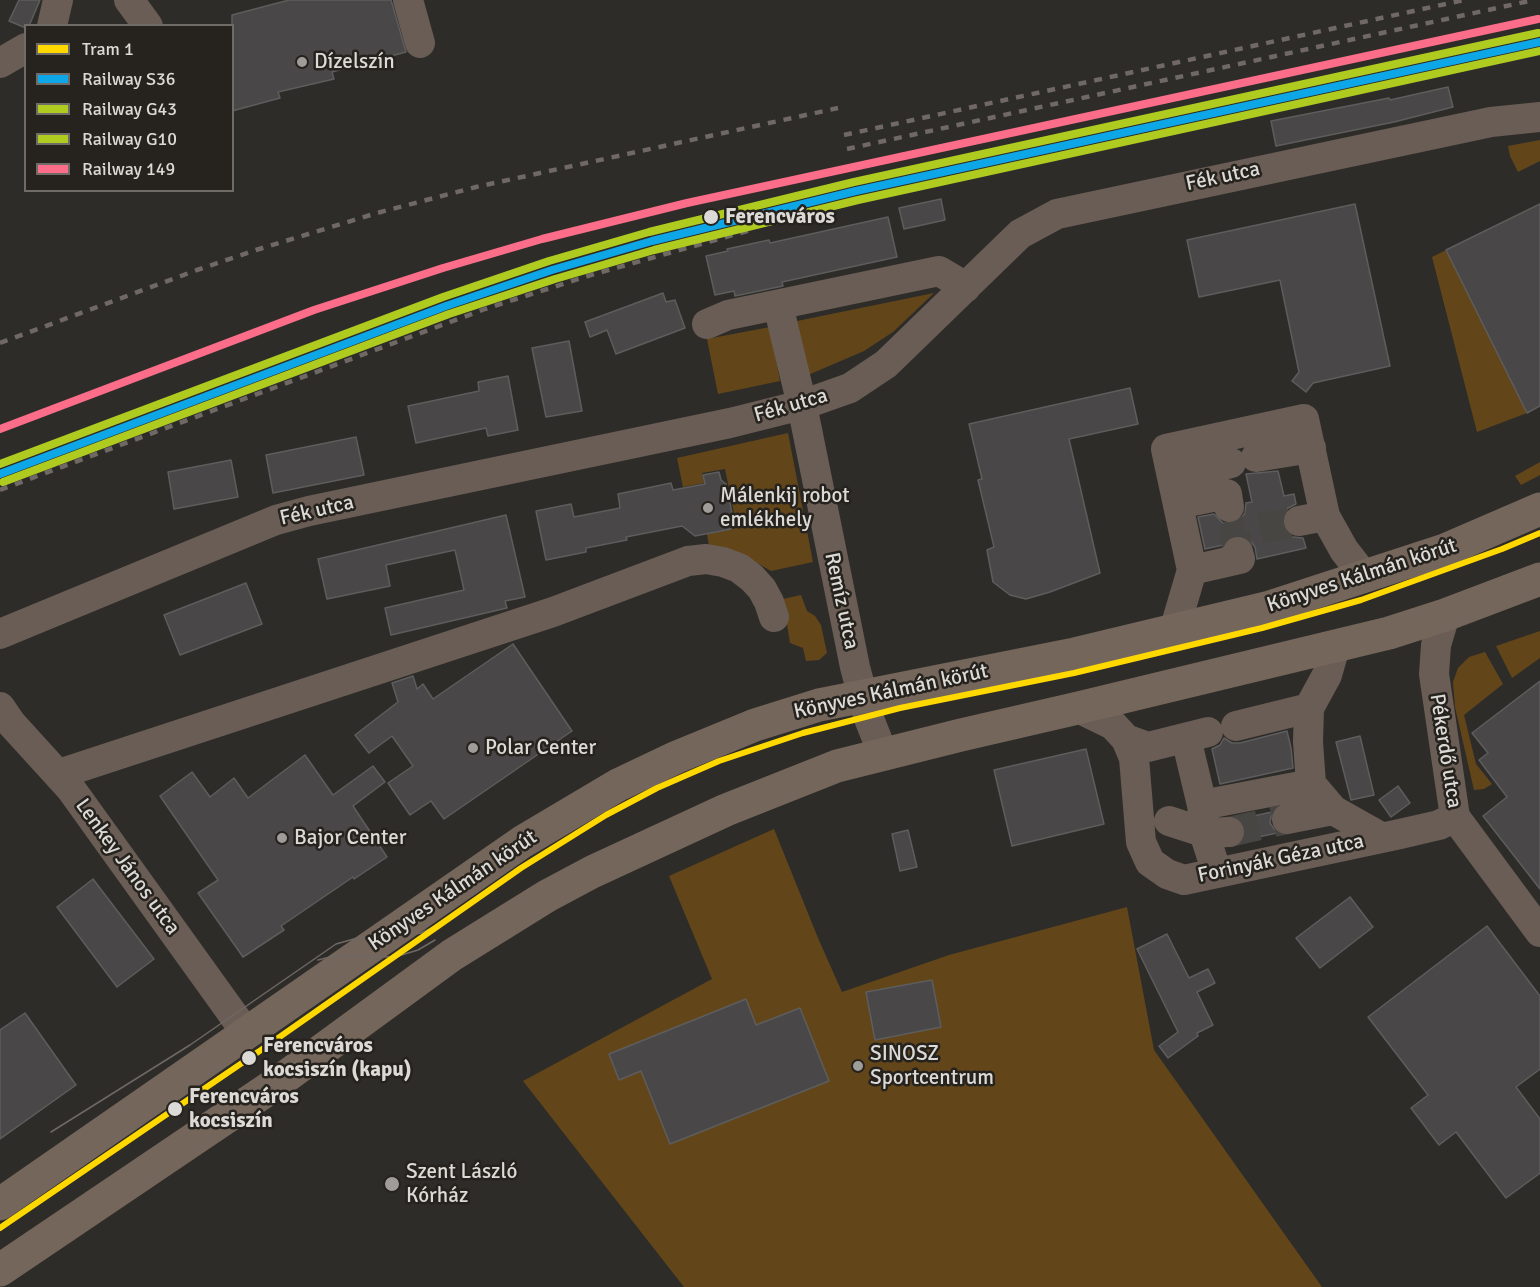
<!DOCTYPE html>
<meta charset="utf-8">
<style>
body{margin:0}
#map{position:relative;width:1540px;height:1287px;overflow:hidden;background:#2e2c29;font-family:Signika,sans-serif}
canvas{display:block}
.legend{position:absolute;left:24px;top:24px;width:210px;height:168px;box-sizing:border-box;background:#26221d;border:2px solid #6f6c67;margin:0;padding:8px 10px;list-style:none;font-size:18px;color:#dcdad6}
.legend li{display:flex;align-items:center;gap:12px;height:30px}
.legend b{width:30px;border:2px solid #6f6c67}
</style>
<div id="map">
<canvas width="1540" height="1287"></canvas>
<ul class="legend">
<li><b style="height:8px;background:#ffd800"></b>Tram 1</li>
<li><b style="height:8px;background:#0da6e6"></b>Railway S36</li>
<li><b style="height:8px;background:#b0cb1f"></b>Railway G43</li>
<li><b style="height:8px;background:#b0cb1f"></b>Railway G10</li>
<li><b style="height:8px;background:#fb6d88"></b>Railway 149</li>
</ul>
</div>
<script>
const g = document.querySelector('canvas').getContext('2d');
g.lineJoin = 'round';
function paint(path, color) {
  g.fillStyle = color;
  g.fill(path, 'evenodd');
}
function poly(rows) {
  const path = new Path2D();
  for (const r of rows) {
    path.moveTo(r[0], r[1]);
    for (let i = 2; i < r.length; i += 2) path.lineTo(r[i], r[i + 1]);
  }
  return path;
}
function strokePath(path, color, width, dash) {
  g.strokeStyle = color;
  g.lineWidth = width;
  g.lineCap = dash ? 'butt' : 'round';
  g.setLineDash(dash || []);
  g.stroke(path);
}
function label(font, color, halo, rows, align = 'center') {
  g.font = font + ' Signika,sans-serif';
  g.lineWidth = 5;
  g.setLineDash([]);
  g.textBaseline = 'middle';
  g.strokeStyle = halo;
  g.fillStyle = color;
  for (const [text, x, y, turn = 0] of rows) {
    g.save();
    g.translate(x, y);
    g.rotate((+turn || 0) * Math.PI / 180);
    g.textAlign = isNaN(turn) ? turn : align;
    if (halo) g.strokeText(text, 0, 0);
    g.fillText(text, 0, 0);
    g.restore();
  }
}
paint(poly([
 [1540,140,1540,161,1518,172,1510,156,1508,146],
 [1446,250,1527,413,1477,432,1432,257],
 [934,293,893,332,864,351,808,375,797,321],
 [770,327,780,381,718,394,707,339],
 [788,433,813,562,771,571,759,564,741,560,711,558,707,534,737,528,725,469,702,473,704,483,683,487,677,458],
 [1540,462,1540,475,1521,485,1515,476],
 [801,595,807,611,815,616,821,625,827,653,819,660,806,661,803,648,790,643,783,599],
 [1540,631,1540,658,1512,678,1496,646],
 [1485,652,1503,684,1464,715,1476,764,1492,784,1484,789,1474,790,1455,707,1453,682,1458,668,1469,657],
 [774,829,818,938,842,992,949,955,1127,907,1154,1050,1322,1287,684,1287,523,1081,712,979,669,876]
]), '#624619');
const building = poly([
 [19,0,40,0,29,26,26,26,26,28,9,21,19,0],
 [289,0,391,0,406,52,332,72,334,79,278,92,280,98,232,111,232,15,289,0],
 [1448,87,1453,107,1394,122,1276,146,1271,121,1389,98,1390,100,1448,87],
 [941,199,945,220,904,229,899,208,941,199],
 [1355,204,1390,366,1313,383,1306,392,1292,381,1299,372,1280,280,1199,297,1187,240,1355,204],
 [1540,204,1540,406,1527,413,1446,250,1540,204],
 [888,217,897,257,782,282,783,286,735,296,734,291,715,295,706,256,728,251,727,249,769,240,770,243,888,217],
 [663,293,666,302,675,300,685,328,616,354,607,330,590,337,585,322,663,293],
 [569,341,582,411,546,417,532,348,569,341],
 [508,376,518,430,488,436,486,428,416,443,408,406,479,391,478,382,508,376],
 [1130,388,1138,424,1069,439,1100,573,1050,592,1026,599,1010,595,993,582,987,550,994,547,978,480,982,479,969,424,1130,388],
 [356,437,364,475,273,493,266,455,356,437],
 [231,460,238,497,174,509,168,472,231,460],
 [1278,471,1284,496,1294,494,1296,504,1288,508,1283,515,1282,525,1286,533,1293,537,1303,538,1306,548,1257,559,1255,547,1250,540,1242,535,1233,536,1226,540,1223,545,1205,549,1198,517,1214,514,1223,523,1232,524,1239,521,1245,513,1246,503,1252,502,1246,474,1278,471],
 [719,472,721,480,726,484,734,523,731,529,695,536,682,526,626,537,627,540,586,548,586,552,546,560,536,511,571,504,574,517,620,508,618,494,671,483,673,490,705,484,703,475,719,472],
 [506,515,525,597,505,601,507,608,391,635,385,608,464,590,455,550,386,565,390,586,327,599,318,559,506,515],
 [246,583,262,624,180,655,164,615,246,583],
 [513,644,572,731,444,819,431,801,410,815,388,783,413,766,392,736,369,753,355,735,398,702,392,683,413,676,417,689,423,684,433,699,513,644],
 [1540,681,1540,889,1483,816,1507,797,1479,760,1488,753,1472,733,1540,681],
 [1287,731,1291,748,1293,768,1220,784,1212,749,1220,745,1224,738,1232,743,1240,743,1287,731],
 [1360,736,1374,795,1351,800,1336,742,1360,736],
 [1086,749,1104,824,1012,846,994,770,1086,749],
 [305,755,333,795,373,766,385,782,353,806,387,857,354,879,353,877,281,926,284,930,243,957,198,893,218,880,160,796,192,772,210,797,234,778,248,798,305,755],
 [1398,786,1410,803,1391,817,1379,800,1398,786],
 [1272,812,1270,823,1277,833,1244,840,1246,831,1244,823,1239,819,1272,812],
 [908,830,917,867,900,871,892,834,908,830],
 [93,879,154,959,117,987,57,907,93,879],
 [1350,897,1373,927,1320,968,1296,938,1350,897],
 [1487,926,1540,996,1540,1069,1516,1087,1540,1119,1540,1173,1506,1198,1456,1132,1439,1145,1411,1108,1428,1095,1368,1017,1487,926],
 [1167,934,1189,978,1208,969,1215,983,1197,992,1213,1025,1197,1033,1198,1036,1168,1058,1159,1046,1178,1032,1137,949,1167,934],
 [932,980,941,1027,875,1040,866,992,932,980],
 [746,999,756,1025,800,1008,829,1081,670,1144,641,1071,619,1080,609,1054,746,999],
 [25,1013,76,1085,0,1139,0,1030,25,1013]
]);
paint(building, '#494748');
strokePath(building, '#5e5d5d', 1.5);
strokePath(poly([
 [1238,552,1235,533,1299,521],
 [1229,832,1287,819]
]), '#484643', 30, [30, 15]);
strokePath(poly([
 [129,0,148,26],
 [408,0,420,43],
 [52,26,58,0],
 [0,63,26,48],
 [778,305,802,405,855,667,868,716,883,754],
 [707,324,728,315,939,271,966,287],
 [1256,457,1311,448],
 [1172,476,1231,463],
 [1178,504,1227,494,1229,507],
 [1299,521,1325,516,1344,550,1365,577],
 [1192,570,1166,449,1304,419,1325,516],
 [1445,615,1436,645,1434,674,1455,817,1540,932],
 [1174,631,1192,570,1240,559,1238,552],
 [0,634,276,520,309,511,730,423,802,405,850,388,886,364,1020,234,1057,214,1491,122,1540,117],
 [0,707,11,723,71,789,247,1034],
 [1078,708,1113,725,1126,739,1134,758,1141,842,1150,862,1167,874,1184,880,1400,834,1439,825,1455,817],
 [1309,708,1308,742,1311,784,1333,810,1381,837],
 [1236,726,1309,708,1327,675,1335,647],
 [1186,738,1202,805,1206,839,1217,873],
 [1126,739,1148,747,1208,732],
 [59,774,553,612,688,561,706,559,723,562,739,568,752,578,762,589,769,602,774,617],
 [1202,805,1311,784],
 [1287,819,1333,810],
 [1169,821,1206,833,1229,832]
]), '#6a5d55', 30);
strokePath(poly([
 [0,1204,522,842,618,785,677,757,755,725,819,705,1070,655,1270,607,1445,550,1540,509],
 [0,1270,277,1083,452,955,547,896,592,872,726,810,837,766,961,735,1078,708,1389,633,1445,615,1540,579]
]), '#75665b', 33);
strokePath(poly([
 [318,960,334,956,395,957,418,950,435,940],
 [51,1132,190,1045,336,944,361,937,396,937,421,933,446,921]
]), '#6f6864', 1.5);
strokePath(poly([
 [844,135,1464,0],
 [847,149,1534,0],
 [0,343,197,270,256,250,377,213,476,187,838,108],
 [0,490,485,309,591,275,751,230]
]), '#6f6864', 4.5, [8, 8]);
strokePath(poly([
 [0,474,446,306,552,270,652,241,856,191,1540,42]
]), '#0da6e6', 8);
strokePath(poly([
 [3,482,449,314,555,279,654,250,858,200,1540,51]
]), '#b0cb1f', 8);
strokePath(poly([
 [0,464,443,297,549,261,649,232,854,182,1538,33]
]), '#b0cb1f', 8);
strokePath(poly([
 [0,429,314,310,443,268,542,239,687,203,1538,19]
]), '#fb6d88', 8);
strokePath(poly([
 [0,1228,261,1050,521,868,606,815,657,788,719,761,803,733,900,708,1074,673,1262,628,1361,600,1502,549,1540,533]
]), '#ffd800', 6);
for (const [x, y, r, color] of [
 [302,62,6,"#9f9d99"],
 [711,217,8,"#dcdad6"],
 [708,508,6,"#9f9d99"],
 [473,748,6,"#9f9d99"],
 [282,838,6,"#9f9d99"],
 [249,1058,8,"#dcdad6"],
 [858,1066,6,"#9f9d99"],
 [175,1109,8,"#dcdad6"],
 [392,1184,8,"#9f9d99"]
]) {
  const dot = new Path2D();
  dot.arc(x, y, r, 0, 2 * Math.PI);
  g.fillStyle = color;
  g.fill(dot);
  strokePath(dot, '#26221d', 2);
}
label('21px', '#dcdad6', '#26221d', [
 ["Dízelszín",314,62],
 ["Málenkij robot",720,496],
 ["emlékhely",720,520],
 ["Polar Center",485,748],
 ["Bajor Center",294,838],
 ["SINOSZ",870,1054],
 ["Sportcentrum",870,1078],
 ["Szent László",406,1172],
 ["Kórház",406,1196]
], 'left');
label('21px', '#dcdad6', '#26221d', [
 ["Fék utca",1223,177,-12],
 ["Fék utca",791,406,-16],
 ["Fék utca",317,511,-13],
 ["Könyves Kálmán körút",1362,576,-18],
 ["Remíz utca",841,601,78],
 ["Könyves Kálmán körút",891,692,-12],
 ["Pékerdő utca",1445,751,81],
 ["Forinyák Géza utca",1281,859,-12],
 ["Lenkey János utca",127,867,54],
 ["Könyves Kálmán körút",453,891,-34]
]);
label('bold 21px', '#dcdad6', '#26221d', [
 ["Ferencváros",725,217],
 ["Ferencváros",263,1046],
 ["kocsiszín (kapu)",263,1070],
 ["Ferencváros",189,1097],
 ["kocsiszín",189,1121]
], 'left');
</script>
